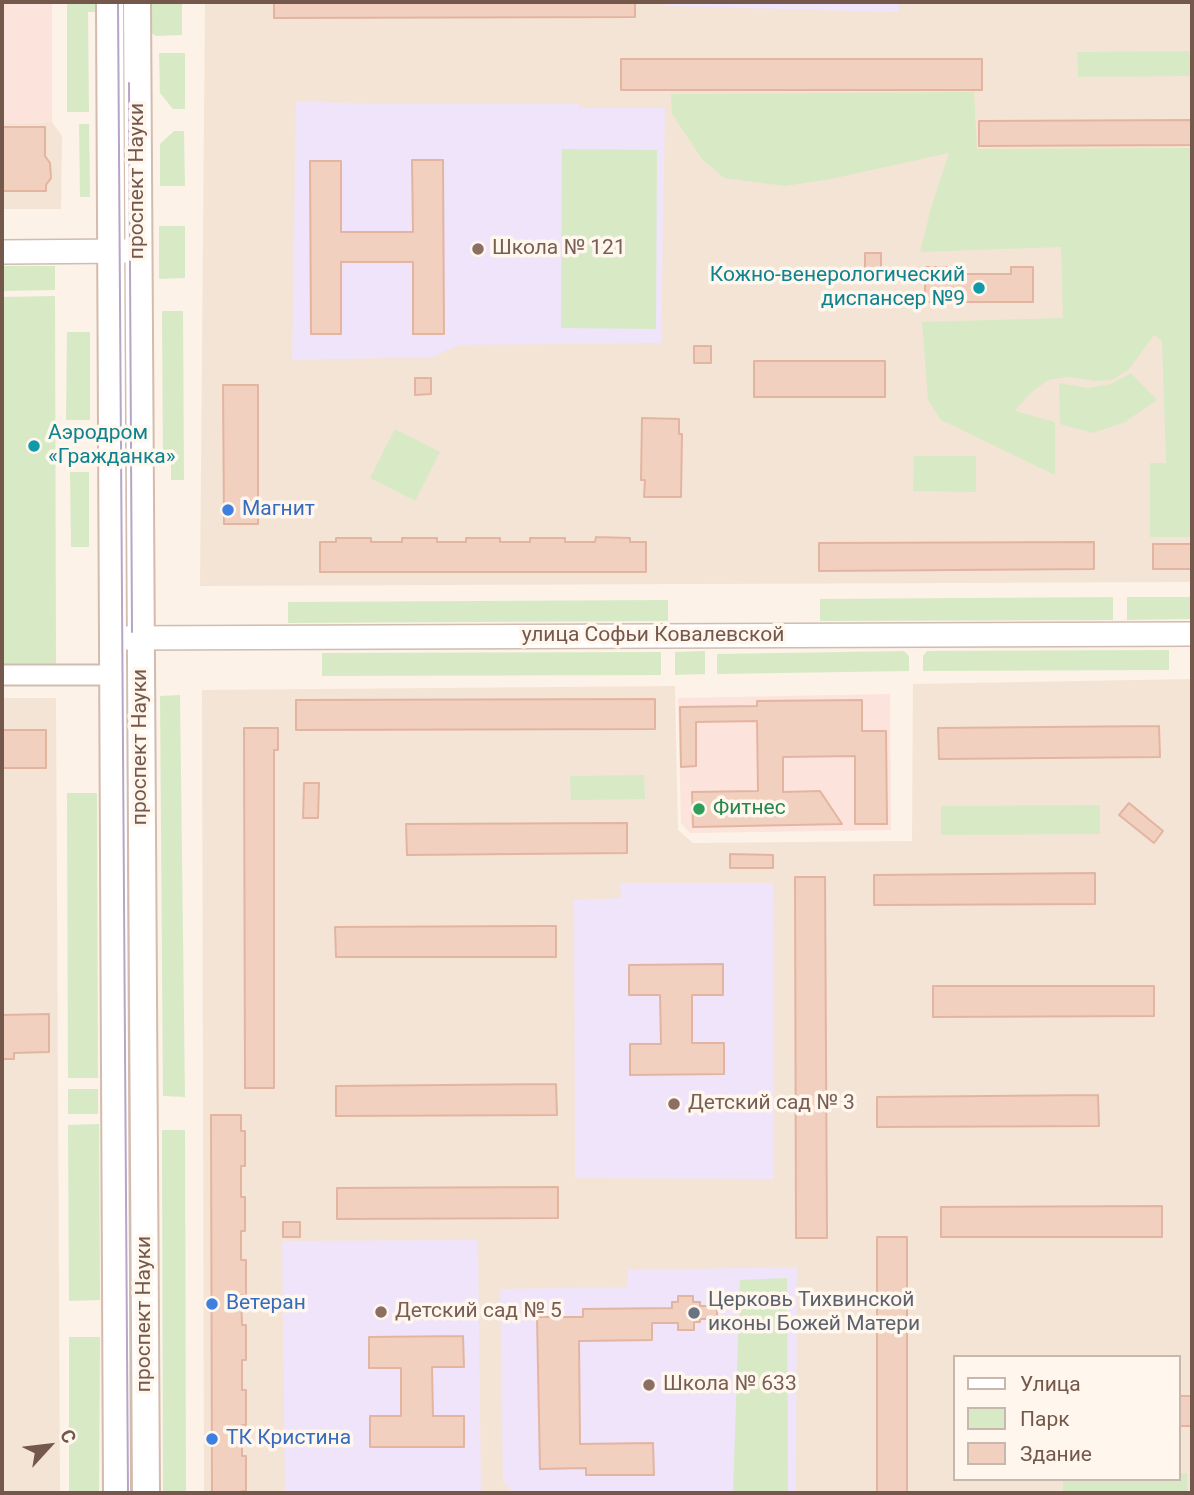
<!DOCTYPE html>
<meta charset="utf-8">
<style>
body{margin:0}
#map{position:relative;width:1194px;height:1495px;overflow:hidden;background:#fcf2e7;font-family:Roboto,sans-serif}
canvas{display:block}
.frame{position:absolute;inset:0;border:4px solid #75584c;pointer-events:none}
.legend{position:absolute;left:953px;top:1355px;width:228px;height:126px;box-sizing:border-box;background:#fff7ed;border:2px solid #c8b7ad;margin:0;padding:9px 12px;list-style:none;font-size:21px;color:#75584c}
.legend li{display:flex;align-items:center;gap:14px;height:35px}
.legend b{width:35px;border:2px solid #c8b7ad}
.north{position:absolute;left:14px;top:1411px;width:70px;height:70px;-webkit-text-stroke:5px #fff7ed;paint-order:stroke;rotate:63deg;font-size:19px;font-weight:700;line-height:28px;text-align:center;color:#75584c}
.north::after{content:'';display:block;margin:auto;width:24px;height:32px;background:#75584c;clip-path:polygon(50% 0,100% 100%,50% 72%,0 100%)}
</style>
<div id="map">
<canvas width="1194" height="1495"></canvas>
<div class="frame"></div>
<ul class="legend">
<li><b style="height:9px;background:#fff"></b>Улица</li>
<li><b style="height:19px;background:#d7eac5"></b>Парк</li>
<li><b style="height:19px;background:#f1d0bf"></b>Здание</li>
</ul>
<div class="north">С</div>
</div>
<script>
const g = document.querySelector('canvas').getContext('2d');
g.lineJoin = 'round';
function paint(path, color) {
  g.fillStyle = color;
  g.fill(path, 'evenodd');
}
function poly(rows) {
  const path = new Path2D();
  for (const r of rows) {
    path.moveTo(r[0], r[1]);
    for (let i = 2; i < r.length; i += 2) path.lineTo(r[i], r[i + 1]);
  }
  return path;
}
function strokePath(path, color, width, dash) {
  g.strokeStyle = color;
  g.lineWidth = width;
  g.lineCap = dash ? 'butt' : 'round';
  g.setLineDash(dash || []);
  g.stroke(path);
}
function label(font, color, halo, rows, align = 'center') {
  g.font = font + ' Roboto,sans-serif';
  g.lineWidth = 7;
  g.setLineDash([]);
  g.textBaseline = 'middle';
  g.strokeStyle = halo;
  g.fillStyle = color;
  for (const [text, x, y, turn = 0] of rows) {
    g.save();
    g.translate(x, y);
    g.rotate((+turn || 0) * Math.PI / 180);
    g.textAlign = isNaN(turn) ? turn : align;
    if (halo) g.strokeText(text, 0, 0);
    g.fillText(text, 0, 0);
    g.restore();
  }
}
paint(poly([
 [205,2,1192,2,1192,582,200,586],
 [52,122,62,136,61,209,2,209,2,123],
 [1192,679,1192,1493,204,1493,202,690,675,686,678,830,693,843,912,841,913,684],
 [954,1357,1178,1357,1178,1479,954,1479],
 [2,698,56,698,60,1493,2,1493]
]), '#f4e4d5');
paint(poly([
 [2,2,52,2,52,122,2,123],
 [890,694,891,830,690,833,681,823,678,698]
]), '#fce3db');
paint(poly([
 [665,2,899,2,899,12,665,6],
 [296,101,371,104,579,104,579,108,665,108,661,343,460,345,432,357,292,360],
 [620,883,773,883,774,1179,575,1178,574,900,621,898],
 [478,1240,481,1493,285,1493,282,1241],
 [797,1267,796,1493,513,1493,503,1481,500,1289,627,1287,628,1270]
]), '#efe4f9');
paint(poly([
 [67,2,98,2,98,12,88,12,89,112,67,112],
 [151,2,182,2,182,35,156,36,151,33],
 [1192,51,1192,76,1078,77,1077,52],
 [159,53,185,53,185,109,173,109,160,93],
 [974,92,977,149,1192,148,1192,537,1150,537,1150,463,1166,463,1162,341,1154,335,1129,369,1112,380,1096,381,1069,377,1048,380,1029,394,1015,411,1055,422,1055,475,941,420,928,400,922,322,1063,318,1061,247,920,252,931,208,949,153,831,179,785,186,724,178,702,159,672,114,671,94],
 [79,124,89,124,90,197,80,197],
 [174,131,184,131,185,186,160,186,160,144],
 [562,149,657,150,656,329,561,328],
 [159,226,185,226,185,278,159,279],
 [2,266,55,266,55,290,2,291],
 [55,296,56,665,2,665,2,297],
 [162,311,183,311,184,480,171,480,171,462,163,462],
 [67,332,90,332,90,420,66,420],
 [1131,373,1157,400,1125,422,1093,433,1060,424,1059,383,1088,388,1111,384],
 [395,429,440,452,415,501,370,478],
 [914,456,976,456,976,492,913,491],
 [70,472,89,472,89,547,71,547],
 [1113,597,1113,620,820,621,820,599],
 [1127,597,1192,597,1192,619,1127,620],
 [668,600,668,621,288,623,288,602],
 [1169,650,1169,670,923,671,923,656,927,651],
 [705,651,705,674,675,675,675,652],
 [904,651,909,656,909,671,717,674,717,654],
 [661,652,661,675,322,676,322,653],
 [180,695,185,1097,163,1096,160,696],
 [644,775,645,799,571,800,570,776],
 [67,793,97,793,98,1078,68,1078],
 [1100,805,1100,834,941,835,941,806],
 [68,1089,98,1089,98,1114,68,1114],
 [99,1124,100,1300,69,1301,68,1125],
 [162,1130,185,1130,186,1493,163,1493],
 [787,1278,788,1493,733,1493,740,1280],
 [69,1337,100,1337,99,1493,69,1493],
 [1187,1473,1188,1493,1063,1493,1063,1479,1178,1479,1178,1474]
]), '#d7eac5');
const building = poly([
 [274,2,635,2,635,17,274,18,274,2],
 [621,59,982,59,982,90,621,90,621,59],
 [1192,120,1192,145,979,146,979,121,1192,120],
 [2,127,45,127,45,156,50,163,51,178,46,185,46,191,2,191,2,127],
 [412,160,443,160,444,334,413,334,413,262,341,262,341,334,311,334,310,161,341,161,341,232,413,232,412,160],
 [865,253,881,253,881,269,865,269,865,253],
 [925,267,946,267,946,274,1011,274,1011,267,1033,267,1033,302,925,302,925,267],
 [694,346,711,346,711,363,694,363,694,346],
 [754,361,885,361,885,397,754,397,754,361],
 [415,378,431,378,431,394,415,395,415,378],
 [223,385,258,385,258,524,224,524,223,385],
 [642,418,679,419,679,434,682,434,681,497,644,497,645,480,641,480,642,418],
 [596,537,630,538,630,542,646,542,646,572,320,572,320,542,336,542,336,538,371,538,371,542,402,542,402,538,437,538,437,542,466,542,466,538,500,538,500,542,530,542,530,538,565,538,565,542,595,542,596,537],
 [1094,542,1094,569,819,571,819,543,1094,542],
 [1153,544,1192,544,1192,569,1153,569,1153,544],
 [655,699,655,729,296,730,296,700,655,699],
 [862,700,862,731,886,731,887,824,855,824,855,756,783,757,783,792,820,791,842,824,693,827,692,792,758,791,757,721,696,722,696,766,681,767,680,707,757,706,757,701,862,700],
 [1159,726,1160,757,939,759,938,728,1159,726],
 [244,728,278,728,278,750,274,750,274,1088,245,1088,244,728],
 [2,730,46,730,46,768,2,768,2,730],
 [304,783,319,783,318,818,303,818,304,783],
 [1129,803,1163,831,1154,843,1119,815,1129,803],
 [627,823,627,853,407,855,406,824,627,823],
 [730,854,773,855,773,868,730,868,730,854],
 [1095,873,1095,904,874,905,874,875,1095,873],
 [795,877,825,877,827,1238,796,1238,795,877],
 [539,926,556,926,556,957,336,957,335,927,539,926],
 [723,964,723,995,692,995,692,1043,724,1043,724,1074,630,1075,630,1044,661,1044,660,995,629,995,629,965,723,964],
 [933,986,1154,986,1154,1016,933,1017,933,986],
 [49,1014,49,1052,14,1053,14,1059,2,1059,2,1015,49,1014],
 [556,1084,557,1115,336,1116,336,1086,556,1084],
 [1098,1095,1099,1126,877,1127,877,1097,1098,1095],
 [211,1115,241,1115,241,1131,245,1131,245,1166,241,1166,241,1197,245,1197,245,1231,241,1231,241,1260,246,1260,246,1295,241,1295,242,1325,246,1325,246,1360,242,1360,242,1390,246,1390,246,1425,242,1425,242,1456,246,1456,246,1491,242,1491,242,1493,212,1493,211,1115],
 [558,1187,558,1218,337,1219,337,1188,558,1187],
 [1162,1206,1162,1237,941,1237,941,1207,1162,1206],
 [283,1222,300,1222,300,1237,283,1237,283,1222],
 [877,1237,907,1237,907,1493,877,1493,877,1237],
 [678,1296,693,1296,693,1302,700,1302,700,1306,717,1306,717,1319,700,1319,700,1322,694,1322,694,1330,678,1330,678,1323,652,1323,652,1340,579,1341,580,1444,653,1443,654,1475,586,1475,586,1468,540,1469,537,1317,583,1317,583,1309,672,1308,672,1302,678,1302,678,1296],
 [463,1336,464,1367,432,1367,433,1416,464,1416,464,1447,370,1447,370,1416,401,1416,401,1368,369,1368,369,1337,463,1336],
 [1178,1396,1192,1396,1192,1426,1178,1426,1178,1396]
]);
paint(building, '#f1d0bf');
strokePath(building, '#e3b5a0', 2);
const minor = poly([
 [2,675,113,675]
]);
const tertiary = poly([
 [2,252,128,251],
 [124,638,1192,634]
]);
const secondary = poly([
 [110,2,117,1493],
 [137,2,146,1493]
]);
strokePath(minor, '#d0bcb0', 23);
strokePath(tertiary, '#d0bcb0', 26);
strokePath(secondary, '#d3bbad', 30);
strokePath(minor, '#fff', 19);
strokePath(tertiary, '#fff', 23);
strokePath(secondary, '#fff', 26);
strokePath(poly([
 [118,2,128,1493],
 [129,83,132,632]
]), '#b5a5c6', 2);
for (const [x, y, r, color] of [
 [478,249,7,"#8d6e63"],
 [979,288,7,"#0f9aa8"],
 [34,446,7,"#0f9aa8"],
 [228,510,7,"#3f7fe0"],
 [699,809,7,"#2e9e5b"],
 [674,1104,7,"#8d6e63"],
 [212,1304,7,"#3f7fe0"],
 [381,1312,7,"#8d6e63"],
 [694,1313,7,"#6b7280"],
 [649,1385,7,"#8d6e63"],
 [212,1439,7,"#3f7fe0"]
]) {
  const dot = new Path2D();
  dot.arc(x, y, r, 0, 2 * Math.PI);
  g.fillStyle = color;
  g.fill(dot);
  strokePath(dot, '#fff7ed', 2.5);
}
label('21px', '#75584c', '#fff7ed', [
 ["проспект Науки",138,181,-90],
 ["улица Софьи Ковалевской",653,636],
 ["проспект Науки",141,747,-90],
 ["проспект Науки",145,1314,-90]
]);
label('21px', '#785e54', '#fff7ed', [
 ["Школа № 121",492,249],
 ["Детский сад № 3",688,1104],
 ["Детский сад № 5",395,1312],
 ["Школа № 633",663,1385]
], 'left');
label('21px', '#0d838f', '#fff7ed', [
 ["Кожно-венерологический",965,276],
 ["диспансер №9",965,300],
 ["Аэродром",48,434,"left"],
 ["«Гражданка»",48,458,"left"]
], 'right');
label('21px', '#366cbe', '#fff7ed', [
 ["Магнит",242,510],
 ["Ветеран",226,1304],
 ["ТК Кристина",226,1439]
], 'left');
label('21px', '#27864d', '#fff7ed', [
 ["Фитнес",713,809]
], 'left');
label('21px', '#5b616d', '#fff7ed', [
 ["Церковь Тихвинской",708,1301],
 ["иконы Божей Матери",708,1325]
], 'left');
</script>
